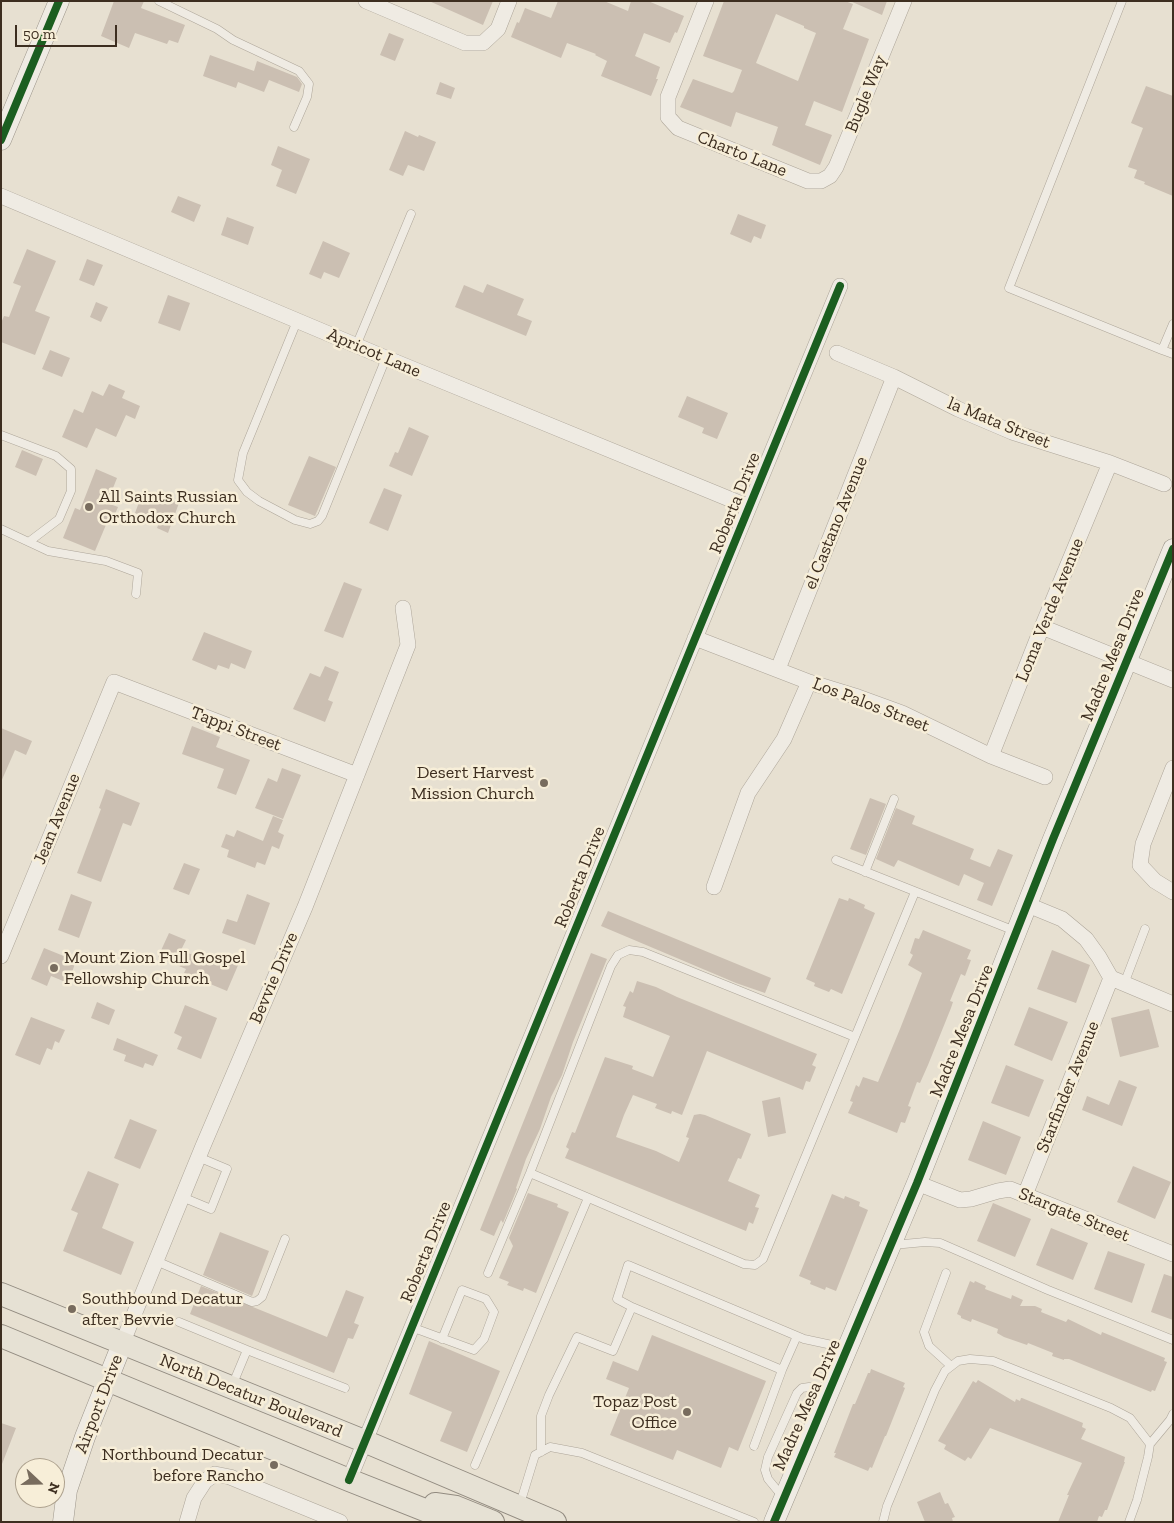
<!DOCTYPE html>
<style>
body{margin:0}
#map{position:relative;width:1174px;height:1523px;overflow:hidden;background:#e7e0d1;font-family:"Zilla Slab",serif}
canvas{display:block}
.frame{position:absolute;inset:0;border:2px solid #3d2e20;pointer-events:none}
.north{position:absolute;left:15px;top:1458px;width:50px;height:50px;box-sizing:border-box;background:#f7eed8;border:1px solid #ada18e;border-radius:50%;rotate:111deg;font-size:14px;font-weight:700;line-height:20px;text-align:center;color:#3d2e20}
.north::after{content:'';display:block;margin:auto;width:18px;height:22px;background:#786c5e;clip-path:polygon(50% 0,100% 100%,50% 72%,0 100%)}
.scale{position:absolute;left:15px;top:25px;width:102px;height:22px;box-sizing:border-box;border:2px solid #3d2e20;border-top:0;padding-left:6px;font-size:15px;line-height:18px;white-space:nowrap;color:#3d2e20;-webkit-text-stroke:4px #f7eed8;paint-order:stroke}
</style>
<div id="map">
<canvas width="1174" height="1523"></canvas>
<div class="frame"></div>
<div class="north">N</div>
<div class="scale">50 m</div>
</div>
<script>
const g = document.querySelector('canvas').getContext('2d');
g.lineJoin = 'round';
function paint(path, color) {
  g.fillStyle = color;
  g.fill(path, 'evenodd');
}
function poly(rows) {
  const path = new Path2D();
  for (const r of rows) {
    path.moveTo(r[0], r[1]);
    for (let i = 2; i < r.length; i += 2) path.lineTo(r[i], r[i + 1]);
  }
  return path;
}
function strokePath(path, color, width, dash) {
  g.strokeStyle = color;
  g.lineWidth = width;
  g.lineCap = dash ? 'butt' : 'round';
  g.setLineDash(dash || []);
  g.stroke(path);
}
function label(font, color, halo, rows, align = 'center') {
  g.font = font + ' "Zilla Slab",serif';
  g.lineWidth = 5;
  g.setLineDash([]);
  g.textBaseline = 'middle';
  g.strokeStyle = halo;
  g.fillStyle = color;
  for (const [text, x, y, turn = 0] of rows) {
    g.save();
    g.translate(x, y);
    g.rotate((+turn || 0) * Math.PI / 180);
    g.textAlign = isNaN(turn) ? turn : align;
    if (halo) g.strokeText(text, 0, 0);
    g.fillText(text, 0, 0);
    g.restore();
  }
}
paint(poly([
 [114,1,144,1,141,8,185,25,178,43,169,40,167,44,135,33,129,48,101,36],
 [429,1,493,1,483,25],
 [558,1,604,1,628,11,631,1,648,1,684,16,677,33,675,32,670,43,644,33,635,56,660,67,656,79,658,79,651,96,601,76,607,61,595,55,596,54,567,43,561,58,511,37,517,22,519,23,525,8,551,18],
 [724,1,845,1,853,4,843,29,869,39,842,112,814,101,805,125,832,135,820,165,772,145,778,127,736,112,731,127,680,107,693,79,732,93,734,91,742,70,703,56],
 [776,14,804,26,804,28,816,33,798,81,756,63],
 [850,1,887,1,882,15],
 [389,33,404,39,395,61,380,55],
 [210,55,254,71,257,61,297,77,302,84,299,92,269,80,264,92,238,82,236,88,203,76],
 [440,82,455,88,451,99,436,94],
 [1146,86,1173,96,1173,196,1144,184,1145,182,1134,178,1137,170,1128,167,1143,128,1131,123],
 [405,131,418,137,419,135,436,142,424,171,408,165,403,176,389,170],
 [278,146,310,159,296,194,276,186,282,170,271,165],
 [178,196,201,205,194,222,171,212],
 [738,214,766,225,761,239,754,236,751,243,730,234],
 [227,217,254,227,248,245,221,235],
 [323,241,350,253,339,278,324,272,321,279,309,274],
 [27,249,56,261,35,311,50,317,35,355,1,342,1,323,4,316,9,317,21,286,13,283],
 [87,259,103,265,94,286,79,280],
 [487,284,524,299,517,315,532,321,526,336,455,307,464,285,483,293],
 [168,295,190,303,180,331,158,323],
 [96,302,108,307,101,322,90,317],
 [50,350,70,358,62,377,42,369],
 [109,384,125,391,122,398,140,406,135,419,126,415,116,437,96,428,87,448,62,437,74,409,83,413,92,391,103,396],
 [687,396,728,413,717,439,702,433,704,428,678,417],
 [409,427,429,436,412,476,389,466,395,452,398,453],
 [22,450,43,459,36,476,15,467],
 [309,456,336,467,315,516,288,505],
 [96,469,117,478,107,503,118,507,112,521,108,520,95,551,63,538,75,508,80,510],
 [384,488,402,495,388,531,369,523],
 [144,489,179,503,168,533,157,528,159,523,135,513],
 [344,582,362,589,343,638,324,631],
 [204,632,252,651,245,669,231,663,229,669,218,665,216,670,192,660],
 [325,666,339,672,328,700,333,702,325,722,293,709,310,673,320,677],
 [192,726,220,737,216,747,250,760,236,795,217,788,224,769,182,754],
 [1,728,32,741,26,755,15,750,1,782],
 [282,768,301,775,283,819,255,808,268,778,277,782],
 [106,789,140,803,131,826,123,823,101,882,77,873,101,809,99,808],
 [870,798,886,804,866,855,850,849],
 [896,808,915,816,912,824,974,849,970,859,990,867,998,849,1013,855,992,906,977,900,984,883,964,874,959,886,898,860,894,867,876,859],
 [273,816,283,820,278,832,284,835,279,849,272,846,265,865,257,862,255,868,227,857,229,850,221,847,226,834,234,837,237,830,263,841],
 [184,863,200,869,189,895,173,889],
 [71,894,92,902,79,938,58,930],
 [247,894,270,903,255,945,222,933,227,919,237,922],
 [839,898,848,901,849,898,865,905,864,908,875,913,842,994,831,989,829,992,814,986,815,983,806,979],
 [608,911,771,978,765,993,736,983,601,926],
 [923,930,971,950,967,959,971,960,965,976,961,974,950,1001,953,1002,951,1008,928,1065,920,1083,917,1082,908,1106,911,1107,905,1123,901,1122,897,1133,848,1113,853,1102,850,1101,856,1085,859,1087,863,1077,878,1082,900,1029,922,973,908,965,913,955,910,953,915,938,919,939],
 [169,933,186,940,181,950,217,965,221,956,239,963,227,991,184,973,186,969,158,957],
 [44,948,76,961,68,983,51,976,47,986,31,979],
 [1052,950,1090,965,1076,1003,1037,989],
 [591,953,607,959,573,1042,562,1075,551,1097,540,1129,526,1159,516,1188,517,1189,503,1223,501,1220,494,1236,480,1230],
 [637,981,656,987,677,997,817,1054,812,1065,816,1067,810,1082,806,1081,803,1090,707,1051,682,1115,672,1111,671,1114,655,1108,657,1104,633,1095,624,1115,616,1137,656,1151,679,1162,689,1138,686,1137,694,1115,700,1114,705,1115,751,1134,741,1159,738,1158,728,1181,760,1195,755,1207,759,1208,753,1224,749,1222,746,1231,565,1158,569,1149,566,1147,572,1132,575,1133,605,1057,633,1066,632,1069,653,1077,670,1036,623,1017,626,1007,623,1006,630,991,633,993],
 [97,1002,115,1010,109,1025,91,1018],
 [185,1005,217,1018,201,1059,177,1049,182,1037,174,1033],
 [1029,1007,1068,1022,1052,1061,1014,1045],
 [1149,1009,1159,1047,1120,1057,1111,1018],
 [31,1017,65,1030,59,1043,55,1041,52,1050,47,1048,40,1065,15,1055],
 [117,1038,158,1055,153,1066,145,1063,143,1068,124,1061,126,1055,113,1050],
 [1006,1065,1044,1080,1029,1117,991,1103],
 [1119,1080,1137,1087,1122,1126,1082,1110,1087,1096,1109,1105],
 [780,1097,786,1133,768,1137,762,1101],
 [130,1119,157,1130,140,1169,114,1158],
 [983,1121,1021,1137,1006,1175,968,1160],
 [1133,1166,1171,1182,1155,1219,1117,1202],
 [88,1171,119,1184,102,1228,134,1242,121,1275,63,1251,78,1213,71,1210],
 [528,1193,558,1204,557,1207,569,1212,536,1293,524,1288,523,1291,507,1285,509,1282,499,1278,513,1246,509,1238],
 [832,1194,844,1199,845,1196,860,1202,859,1206,868,1210,836,1291,826,1287,825,1290,810,1284,811,1281,799,1276],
 [993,1203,1031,1219,1015,1257,977,1241],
 [1051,1228,1088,1243,1073,1280,1036,1265],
 [220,1232,269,1251,252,1296,203,1275],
 [1108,1251,1145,1264,1132,1303,1094,1289],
 [1164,1274,1173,1277,1173,1320,1151,1312],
 [970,1281,974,1283,975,1281,986,1286,985,1289,1011,1299,1012,1295,1023,1300,1020,1306,1035,1306,1042,1309,1041,1312,1066,1322,1068,1319,1101,1335,1102,1332,1165,1358,1164,1361,1167,1362,1155,1391,1152,1390,1151,1392,1069,1359,1064,1359,1064,1360,1052,1356,1053,1353,1028,1343,1027,1345,1004,1337,997,1333,998,1329,972,1319,971,1322,961,1318,961,1316,957,1314],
 [201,1286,327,1337,346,1290,364,1297,354,1323,359,1325,353,1339,348,1338,334,1373,190,1314],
 [652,1335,766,1381,738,1451,729,1447,721,1468,677,1450,673,1460,610,1435,629,1388,606,1379,613,1361,638,1371],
 [429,1341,500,1371,467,1452,440,1441,452,1412,409,1394],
 [871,1369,905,1383,903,1387,905,1388,886,1436,885,1436,872,1468,870,1467,868,1471,834,1457,836,1453,834,1453,853,1404,855,1404,868,1373,870,1373],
 [978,1380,1015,1402,1016,1399,1020,1401,1021,1398,1022,1398,1083,1423,1082,1427,1086,1429,1081,1439,1125,1457,1124,1462,1125,1462,1107,1510,1105,1510,1102,1517,1099,1516,1097,1522,1058,1522,1069,1495,1067,1495,1082,1463,990,1428,971,1459,968,1457,965,1461,944,1449,946,1445,938,1441,973,1381,976,1383],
 [1,1423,16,1428,2,1464,1,1464],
 [940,1492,945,1504,948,1503,955,1517,952,1518,953,1522,925,1522,917,1502]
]), '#cbbfb2');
const lane = poly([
 [159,1,217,29,233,40,299,71,309,84,307,97,294,127],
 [1122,1,1009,288,1162,350],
 [297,321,243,453,238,480,247,492,259,501,295,520,310,524,318,521,322,516,386,358],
 [1173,324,1162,350,1173,354],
 [356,346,411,214],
 [1,435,56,456,71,469,71,491,59,519,30,541],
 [1,529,48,551,106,561,138,573,136,594],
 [836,860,1015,931],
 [865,872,894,799],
 [1124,984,1145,929],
 [530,1173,744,1264,755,1265,763,1259,915,892],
 [182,1197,211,1209,227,1169,198,1157],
 [893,1245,925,1242,940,1243,1048,1290,1173,1340],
 [156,1261,252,1302,257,1301,262,1297,285,1239],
 [488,1273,530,1173,611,966,618,955,629,950,643,952,855,1037],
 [946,1273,924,1332,929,1346,951,1366],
 [179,1322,247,1350],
 [411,1327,474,1350,484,1339,494,1312,486,1299,462,1290,442,1339],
 [782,1370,797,1336],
 [232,1386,247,1350,345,1388],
 [754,1446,782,1370,632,1307,617,1299,628,1265,804,1339,846,1348],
 [541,1452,541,1416,549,1395,577,1337,613,1351,632,1307],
 [475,1465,588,1198],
 [782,1496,768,1479,765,1470,768,1457,797,1393,802,1388,809,1387,828,1389],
 [520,1504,535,1455,550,1447,582,1453,754,1522],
 [883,1522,887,1506,935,1390,945,1371,958,1361,970,1359,993,1361,1111,1408,1130,1418,1150,1444],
 [1129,1522,1137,1500,1148,1457,1150,1444,1170,1420,1173,1414]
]);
const street = poly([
 [366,1,465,43,483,43,498,29,509,1],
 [706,1,668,97,668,117,678,128,808,181,821,181,830,176,836,167,904,1],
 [1,196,386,358,749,507],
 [837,353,894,377,958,409,1012,432,1110,463,1164,484],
 [1042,627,1173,680],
 [695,638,809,682,858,697,902,713,991,756,1045,777],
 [778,669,894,377],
 [991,756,1042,627,1110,463],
 [1173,768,1143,844,1140,865,1155,881,1173,892],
 [714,887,748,793,784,739,809,682],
 [1028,905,1062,919,1086,939,1099,957,1111,978,1173,1004],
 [1,956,114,682,357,775],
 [917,1183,960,1200,971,1199,998,1191,1010,1189,1173,1254],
 [1025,1195,1111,978],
 [122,1344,203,1146,305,907,408,645,403,608],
 [349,1480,840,286],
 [187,1522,194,1498,205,1481,215,1474,230,1477,340,1522]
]);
const secondary = poly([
 [1,140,59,1],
 [63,1522,67,1490,85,1437,122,1344],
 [774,1522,917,1183,1053,839,1173,549]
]);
const primary = poly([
 [1,1294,364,1441,555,1522],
 [1,1336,349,1480,455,1522],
 [435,1504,456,1507,493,1522]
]);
strokePath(lane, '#ada599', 9);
strokePath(street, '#ada599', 16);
strokePath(secondary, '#9c958a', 21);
strokePath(primary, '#928b80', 24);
strokePath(lane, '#efebe3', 8);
strokePath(street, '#efebe3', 15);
strokePath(secondary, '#efebe3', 20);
strokePath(primary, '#e6e1d4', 22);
strokePath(poly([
 [1,140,59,1],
 [349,1480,840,286],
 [774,1522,917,1183,1053,839,1173,549]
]), '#1b5e20', 8);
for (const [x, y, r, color] of [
 [89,507,5,"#786c5e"],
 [544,783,5,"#786c5e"],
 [54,968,5,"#786c5e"],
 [72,1309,5,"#786c5e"],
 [687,1412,5,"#786c5e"],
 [274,1465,5,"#786c5e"]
]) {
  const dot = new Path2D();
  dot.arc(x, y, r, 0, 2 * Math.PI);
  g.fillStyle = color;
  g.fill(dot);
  strokePath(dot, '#f7eed8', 2);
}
label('18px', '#3d2e20', '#f7eed8', [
 ["Bugle Way",866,94,-68],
 ["Charto Lane",742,154,22],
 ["Apricot Lane",374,353,23],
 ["la Mata Street",999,423,22],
 ["Roberta Drive",735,503,-68],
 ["el Castano Avenue",836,523,-68],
 ["Loma Verde Avenue",1050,610,-68],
 ["Madre Mesa Drive",1113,655,-68],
 ["Los Palos Street",871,705,21],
 ["Tappi Street",236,729,21],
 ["Jean Avenue",57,819,-68],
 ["Roberta Drive",580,877,-68],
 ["Bevvie Drive",274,978,-67],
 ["Madre Mesa Drive",962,1031,-68],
 ["Starfinder Avenue",1068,1087,-68],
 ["Stargate Street",1074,1215,22],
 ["Roberta Drive",426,1252,-68],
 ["North Decatur Boulevard",251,1396,22],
 ["Airport Drive",99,1404,-69],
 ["Madre Mesa Drive",807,1405,-66]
]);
label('18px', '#3d2e20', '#f7eed8', [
 ["All Saints Russian",99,497],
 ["Orthodox Church",99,518],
 ["Desert Harvest",534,773,"right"],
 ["Mission Church",534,794,"right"],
 ["Mount Zion Full Gospel",64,958],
 ["Fellowship Church",64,979],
 ["Southbound Decatur",82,1299],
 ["after Bevvie",82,1320],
 ["Topaz Post",677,1402,"right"],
 ["Office",677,1423,"right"],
 ["Northbound Decatur",264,1455,"right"],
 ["before Rancho",264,1476,"right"]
], 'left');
</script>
